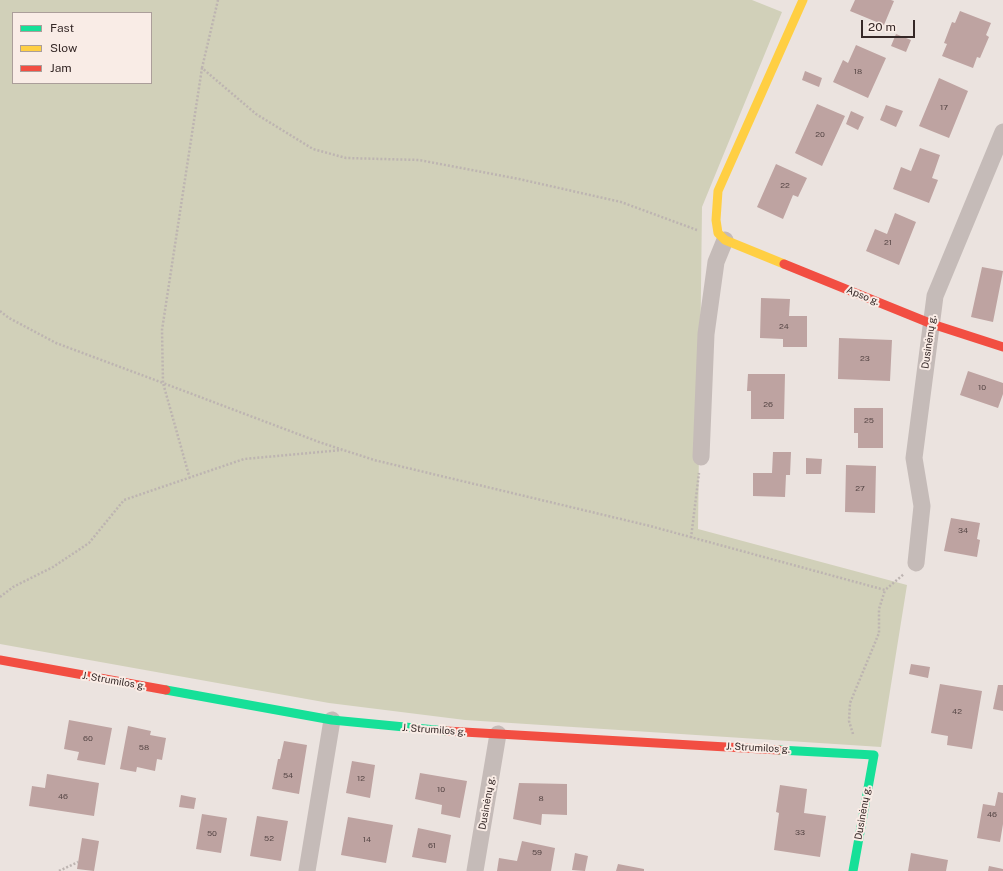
<!DOCTYPE html>
<meta charset="utf-8">
<style>
body{margin:0}
#map{position:relative;width:1003px;height:871px;overflow:hidden;background:#ebe3df;font-family:"Public Sans",sans-serif}
canvas{display:block}
.legend{position:absolute;left:12px;top:12px;width:140px;height:72px;box-sizing:border-box;background:#f9ece6;border:1px solid #ab9e9a;margin:0;padding:5px 7px;list-style:none;font-size:12px;color:#352827}
.legend li{display:flex;align-items:center;gap:8px;height:20px}
.legend b{width:20px;border:1px solid #ab9e9a}
.scale{position:absolute;left:861px;top:20px;width:54px;height:18px;box-sizing:border-box;border:2px solid #352827;border-top:0;padding-left:5px;font-size:12px;line-height:14px;white-space:nowrap;color:#352827;-webkit-text-stroke:3px #f9ece6;paint-order:stroke}
</style>
<div id="map">
<canvas width="1003" height="871"></canvas>
<ul class="legend">
<li><b style="height:5px;background:#16e098"></b>Fast</li>
<li><b style="height:5px;background:#ffcf43"></b>Slow</li>
<li><b style="height:5px;background:#f24e42"></b>Jam</li>
</ul>
<div class="scale">20 m</div>
</div>
<script>
const g = document.querySelector('canvas').getContext('2d');
g.lineJoin = 'round';
function paint(path, color) {
  g.fillStyle = color;
  g.fill(path, 'evenodd');
}
function poly(rows) {
  const path = new Path2D();
  for (const r of rows) {
    path.moveTo(r[0], r[1]);
    for (let i = 2; i < r.length; i += 2) path.lineTo(r[i], r[i + 1]);
  }
  return path;
}
function strokePath(path, color, width, dash) {
  g.strokeStyle = color;
  g.lineWidth = width;
  g.lineCap = dash ? 'butt' : 'round';
  g.setLineDash(dash || []);
  g.stroke(path);
}
function label(font, color, halo, rows, align = 'center') {
  g.font = font + ' "Public Sans",sans-serif';
  g.lineWidth = 4;
  g.setLineDash([]);
  g.textBaseline = 'middle';
  g.strokeStyle = halo;
  g.fillStyle = color;
  for (const [text, x, y, turn = 0] of rows) {
    g.save();
    g.translate(x, y);
    g.rotate((+turn || 0) * Math.PI / 180);
    g.textAlign = isNaN(turn) ? turn : align;
    if (halo) g.strokeText(text, 0, 0);
    g.fillText(text, 0, 0);
    g.restore();
  }
}
paint(poly([
 [0,0,752,0,782,12,702,207,698,529,907,585,881,747,465,720,329,703,0,644],
 [13,13,151,13,151,83,13,83]
]), '#d1d0b9');
paint(poly([
 [855,0,891,0,894,1,884,25,850,11],
 [960,11,991,23,986,35,989,37,980,58,977,57,973,68,942,56,947,44,944,43,952,22,955,23],
 [896,34,911,40,906,52,891,46],
 [856,45,886,58,868,98,833,82,843,60,848,63],
 [805,71,822,78,819,87,802,80],
 [939,78,968,91,949,138,919,126],
 [817,104,845,116,822,166,795,153],
 [886,105,903,111,896,127,880,120],
 [851,111,864,117,858,130,846,124],
 [920,148,940,155,932,178,938,180,929,203,893,189,901,167,911,171],
 [776,164,807,178,798,197,793,195,783,219,757,207],
 [895,213,916,222,899,265,866,251,875,229,887,234],
 [982,267,1003,271,993,322,971,317],
 [761,298,790,299,789,316,807,316,807,347,783,347,783,339,760,338],
 [839,338,892,340,890,381,838,379],
 [968,371,1003,383,1003,394,998,408,960,395],
 [748,374,785,374,784,419,751,419,751,391,747,391],
 [854,408,883,408,883,448,858,448,858,433,854,433],
 [773,452,791,452,790,475,786,475,785,497,753,496,753,473,772,473],
 [806,458,822,459,821,474,806,474],
 [846,465,876,466,875,513,845,512],
 [951,518,980,523,977,539,980,540,977,557,944,551],
 [911,664,930,667,928,678,909,674],
 [940,684,982,691,972,749,947,745,948,736,931,733],
 [998,685,1003,685,1003,711,993,709],
 [69,720,112,728,105,765,77,760,79,752,64,749],
 [128,726,151,731,150,735,166,738,162,760,157,759,155,771,137,767,136,772,120,769],
 [284,741,307,745,299,794,272,789,278,759,280,759],
 [352,761,375,765,370,798,346,793],
 [420,773,467,781,460,818,441,814,442,805,415,799],
 [47,774,99,783,94,816,29,806,32,786,45,788],
 [519,783,567,784,567,815,542,814,541,825,513,819],
 [780,785,807,789,804,813,826,816,820,857,774,850,779,813,776,812],
 [998,792,1003,793,1003,824,1000,842,977,838,983,804,995,806],
 [181,795,196,798,194,809,179,807],
 [202,814,227,818,221,853,196,849],
 [257,816,288,821,281,861,250,856],
 [348,817,393,825,386,863,341,855],
 [418,828,451,835,446,863,412,857],
 [82,838,99,841,94,871,77,869],
 [522,841,555,848,551,871,497,871,499,858,517,861],
 [575,853,588,856,585,871,572,870],
 [911,853,948,860,946,871,908,871],
 [618,864,644,869,644,871,616,871],
 [989,866,1003,869,1003,871,988,871]
]), '#bea3a1');
strokePath(poly([
 [202,68,218,0],
 [697,230,621,202,519,179,419,160,346,158,313,149,256,114,202,68,162,330,163,383,319,442,374,460,650,526,885,590,904,574],
 [0,311,9,318,56,343,163,383,190,479],
 [691,538,699,473],
 [0,597,13,587,53,567,89,543,124,500,244,459,342,450],
 [853,734,849,721,850,703,879,633,879,609,885,590],
 [59,871,78,862]
]), '#bdb4b1', 2.5, [2, 2]);
strokePath(poly([
 [701,457,706,334,716,262,725,240],
 [916,563,922,506,914,458,935,296,1003,132],
 [307,871,332,720],
 [475,871,498,734]
]), '#c5bbb8', 17);
strokePath(poly([
 [166,690,332,720,446,731],
 [779,750,874,755,853,871]
]), '#16e098', 9);
strokePath(poly([
 [784,264,725,240,718,233,716,220,718,191,803,0]
]), '#ffcf43', 9);
strokePath(poly([
 [784,264,932,324,1003,347],
 [0,660,166,690],
 [446,731,779,750]
]), '#f24e42', 9);
label('8px', '#574746', null, [
 ["18",858,72],
 ["17",944,108],
 ["20",820,135],
 ["22",785,186],
 ["21",888,243],
 ["24",784,327],
 ["23",865,359],
 ["10",982,388],
 ["26",768,405],
 ["25",869,421],
 ["27",860,489],
 ["34",963,531],
 ["42",957,712],
 ["60",88,739],
 ["58",144,748],
 ["54",288,776],
 ["12",361,779],
 ["10",441,790],
 ["46",63,797],
 ["8",541,799],
 ["46",992,815],
 ["33",800,833],
 ["50",212,834],
 ["52",269,839],
 ["14",367,840],
 ["61",432,846],
 ["59",537,853]
]);
label('10px', '#352827', '#f9ece6', [
 ["Apso g.",863,296,22],
 ["Dusinėnų g.",929,342,-82],
 ["J. Strumilos g.",114,681,10],
 ["J. Strumilos g.",434,730,4],
 ["J. Strumilos g.",758,748,3],
 ["Dusinėnų g.",487,803,-80],
 ["Dusinėnų g.",863,813,-80]
]);
</script>
